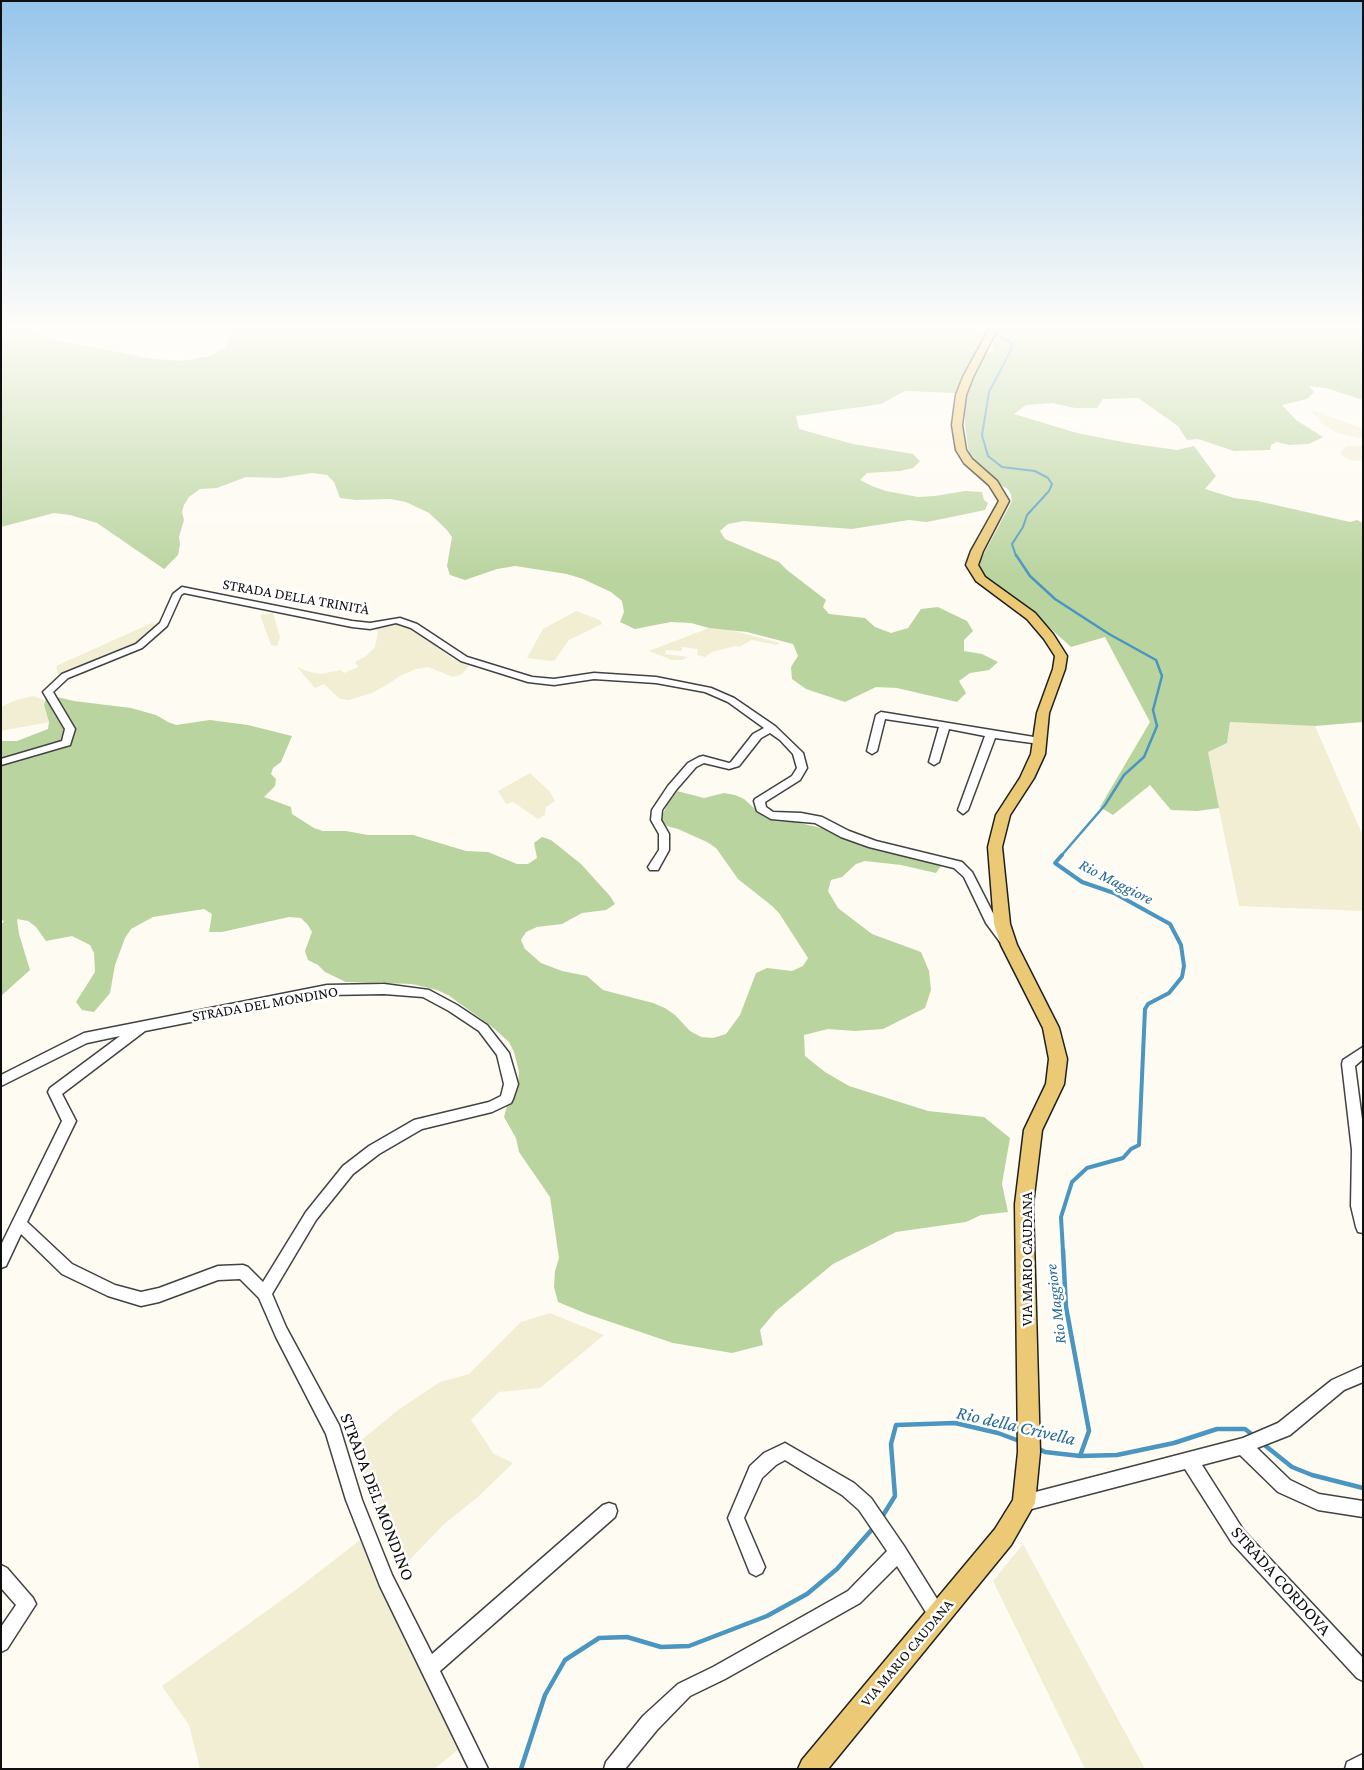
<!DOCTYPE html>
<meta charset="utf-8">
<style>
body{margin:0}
#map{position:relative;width:1364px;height:1770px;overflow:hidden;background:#fefbf2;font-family:"Crimson Pro",serif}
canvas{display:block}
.frame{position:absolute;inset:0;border:2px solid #0f0f0f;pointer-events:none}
</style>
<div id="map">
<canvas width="1364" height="1770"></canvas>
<div class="frame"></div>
</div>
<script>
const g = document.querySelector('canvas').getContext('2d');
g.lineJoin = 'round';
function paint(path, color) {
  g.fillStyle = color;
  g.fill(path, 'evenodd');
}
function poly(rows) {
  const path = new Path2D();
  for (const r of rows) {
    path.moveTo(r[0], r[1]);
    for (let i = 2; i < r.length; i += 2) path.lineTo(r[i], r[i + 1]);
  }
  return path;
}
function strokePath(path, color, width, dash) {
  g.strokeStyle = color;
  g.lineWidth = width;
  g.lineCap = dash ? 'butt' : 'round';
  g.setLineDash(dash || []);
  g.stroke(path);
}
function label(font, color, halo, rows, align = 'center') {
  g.font = font + ' "Crimson Pro",serif';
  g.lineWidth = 5;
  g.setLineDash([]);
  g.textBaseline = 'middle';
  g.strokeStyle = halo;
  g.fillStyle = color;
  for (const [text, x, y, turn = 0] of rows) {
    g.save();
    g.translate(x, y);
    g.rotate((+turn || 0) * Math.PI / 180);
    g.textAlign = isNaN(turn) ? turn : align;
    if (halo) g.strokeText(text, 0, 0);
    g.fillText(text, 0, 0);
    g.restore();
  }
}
paint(poly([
 [1313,410,1363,429,1363,439,1337,433,1323,425,1312,412],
 [1346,446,1363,446,1363,460,1351,461,1342,456,1340,453],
 [576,611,600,620,602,624,569,640,555,660,552,661,527,658,543,629],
 [273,613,280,637,277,646,271,645,260,615],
 [154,622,155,627,148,635,137,642,58,675,56,666],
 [391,624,399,624,414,630,453,659,470,665,462,674,453,677,428,667,416,669,400,676,388,684,372,693,349,700,340,699,324,684,315,688,297,667,310,672,321,674,341,670,344,673,358,667,355,662,366,656,375,647,378,632,375,629],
 [709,628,731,630,780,643,776,645,752,640,739,647,735,646,712,652,705,657,697,655,698,649,682,647,682,651,666,650,665,654,688,657,682,660,672,660,649,651],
 [34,696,45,701,44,705,49,722,1,731,1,707,16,700],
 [1230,722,1315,726,1363,836,1363,911,1239,906,1207,751,1227,743],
 [530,773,550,792,555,801,546,807,545,815,538,819,513,802,506,804,498,791],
 [550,1313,604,1335,540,1388,499,1392,471,1420,494,1454,513,1463,479,1496,443,1525,400,1570,375,1514,353,1447,398,1410,440,1382,469,1374,521,1322],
 [360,1540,459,1749,434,1769,200,1769,189,1725,162,1686,297,1589],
 [1023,1544,1145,1769,1085,1769,993,1581]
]), '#f2eed4');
paint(poly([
 [1,327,30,327,45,338,154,359,182,361,210,356,226,347,233,327,986,327,984,338,965,371,957,393,905,391,881,404,796,416,799,429,853,444,913,454,920,461,913,468,900,471,867,473,860,480,872,486,886,491,918,497,935,496,965,491,982,492,984,500,988,503,985,510,942,519,926,522,909,520,852,529,744,521,728,524,720,531,725,539,779,562,787,570,826,600,823,607,829,614,865,618,875,627,891,633,908,628,921,609,938,607,967,621,973,631,964,640,964,651,982,654,998,662,989,670,970,673,959,681,966,693,957,702,897,688,876,687,845,702,806,689,792,679,791,667,798,656,793,644,747,632,709,628,691,623,671,622,635,629,620,622,624,612,622,601,611,592,583,579,567,574,515,566,497,569,465,580,450,575,447,566,452,537,446,529,429,513,406,502,390,499,356,500,340,498,334,482,327,475,312,473,280,478,246,477,217,488,200,489,189,497,184,505,182,512,184,520,179,537,180,544,178,555,164,569,97,523,70,515,54,513,1,527],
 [999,327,1363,327,1363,400,1326,388,1309,386,1314,392,1307,399,1282,405,1296,420,1323,437,1309,444,1289,445,1277,442,1271,445,1270,450,1234,451,1198,439,1187,440,1178,426,1138,398,1103,399,1097,408,1075,408,1052,403,1026,405,1014,414,1077,433,1128,443,1177,450,1194,446,1216,476,1205,489,1234,498,1258,501,1350,522,1357,520,1363,523,1363,722,1315,726,1230,722,1227,743,1208,752,1219,808,1197,811,1171,810,1150,785,1113,815,1100,807,1150,722,1105,637,1071,647,1040,619,991,582,982,572,979,563,1012,501,1011,495,1008,489,1000,485,969,455,965,424,965,400,970,384,986,353,993,351,992,343],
 [57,697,74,701,131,708,156,715,168,722,176,725,210,720,248,725,292,736,281,762,273,768,271,774,276,779,275,786,264,797,291,807,292,814,314,828,323,831,346,831,368,835,413,835,466,851,488,852,517,864,528,864,537,858,534,843,542,837,551,840,581,864,610,896,615,904,606,910,582,913,562,924,537,927,526,932,521,940,525,949,541,963,562,971,587,976,603,990,653,1003,665,1008,675,1015,690,1031,701,1037,713,1038,726,1034,740,1015,756,973,767,968,792,971,803,966,808,958,779,913,772,906,738,879,716,848,707,842,678,829,667,826,661,819,670,797,677,791,704,798,724,793,735,795,744,799,764,817,773,821,795,822,830,830,859,845,919,859,941,866,936,873,901,865,865,861,856,864,842,877,831,880,828,891,838,908,872,934,921,952,929,971,931,990,925,1008,883,1029,855,1031,828,1029,804,1035,805,1056,825,1072,849,1086,928,1111,984,1117,1010,1138,1002,1184,1008,1212,981,1215,966,1222,896,1232,857,1252,833,1264,776,1311,760,1330,763,1345,732,1353,673,1343,587,1314,558,1302,554,1287,555,1271,559,1258,550,1197,519,1152,516,1138,504,1117,507,1106,514,1095,518,1084,519,1072,514,1052,509,1042,491,1026,448,995,437,990,412,984,346,982,325,972,318,965,308,960,305,951,312,932,308,925,301,918,289,917,222,932,209,932,212,914,204,909,153,917,131,929,125,938,115,965,110,993,94,1012,82,1010,76,1002,95,972,94,953,90,945,72,936,46,941,36,927,28,921,17,919,19,934,30,970,1,996,1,925,4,921,1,920,1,741,17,741,48,729,49,722,44,705,46,698]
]), '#bad49f');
strokePath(poly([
 [993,330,997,335,1011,342,1012,348,989,392,982,435,988,456,1002,467,1035,471,1048,478,1052,484,1049,491,1027,515,1023,527,1012,544,1016,556]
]), '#4a96c0', 2);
strokePath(poly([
 [1016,555,1030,576,1055,599,1109,634,1156,660,1162,676,1153,710,1157,726,1144,757,1124,775,1105,805,1061,856]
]), '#4a96c0', 2.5);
strokePath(poly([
 [1062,855,1055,863,1082,882,1114,893,1170,924,1181,945,1184,966,1182,977,1169,993,1148,1004,1145,1009,1139,1145,1131,1149,1123,1158,1087,1168,1072,1182,1061,1217,1063,1251]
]), '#4a96c0', 4);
strokePath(poly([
 [1063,1250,1066,1307,1089,1431,1080,1456],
 [1262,1443,1292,1467,1312,1475,1363,1488],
 [1037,1448,1045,1452,1080,1456,1117,1455,1174,1443,1217,1429,1245,1429,1254,1436],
 [882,1517,895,1496,891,1444,896,1425,955,1423,998,1433,1022,1442],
 [521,1769,545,1695,565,1660,599,1638,627,1637,661,1647,689,1646,767,1616,807,1594,837,1569,875,1526]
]), '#4a96c0', 4.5);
const minor = poly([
 [182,587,352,621,370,623,400,618,417,624,467,657,532,677,554,679,594,673,656,677,711,688,734,698,775,726,803,753,807,768,800,780,765,802,766,807,773,812,801,813,822,817,849,831,876,841,962,862,972,872,997,921,1010,939,1008,942,1000,942,986,923,964,877,954,868,869,847,841,837,815,823,771,819,757,811,754,801,755,799,792,776,797,768,793,754,780,740,770,733,761,738,739,766,729,769,704,763,696,767,676,790,662,810,661,820,669,834,669,850,658,870,650,870,648,867,659,850,659,834,651,820,652,810,668,786,688,763,699,757,703,756,729,763,731,762,753,734,764,728,728,702,705,692,656,683,594,679,554,685,528,682,461,661,411,628,396,623,370,629,352,627,184,593,181,595,167,626,142,648,68,678,53,692,75,729,70,745,1,765,1,759,62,741,65,729,43,692,45,690,62,674,136,644,160,623,173,594,182,587],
 [881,712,1040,738,1045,741,1040,744,995,738,968,810,963,814,958,810,985,736,949,729,939,762,934,765,929,762,939,727,885,719,877,751,872,754,867,751,876,715,881,712],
 [384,984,429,990,457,1005,487,1025,509,1053,518,1084,513,1099,511,1103,492,1112,422,1129,379,1154,353,1174,316,1220,272,1294,286,1327,339,1425,362,1500,392,1575,432,1654,603,1505,609,1503,615,1505,617,1511,615,1517,440,1671,488,1769,469,1769,380,1586,346,1500,326,1434,276,1337,259,1298,240,1279,218,1280,159,1302,141,1306,108,1296,62,1274,21,1234,6,1266,1,1268,1,1245,62,1121,48,1092,50,1088,120,1036,87,1043,1,1086,1,1075,84,1033,327,985,384,984],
 [384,994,423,997,449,1011,479,1031,497,1055,504,1084,501,1096,489,1102,414,1120,369,1146,343,1166,306,1212,263,1282,248,1267,243,1265,218,1266,159,1288,141,1292,115,1285,72,1264,27,1222,76,1121,62,1094,145,1031,327,995,384,994],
 [1363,1047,1363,1059,1355,1066,1363,1127,1363,1233,1358,1232,1356,1227,1351,1206,1352,1150,1342,1064,1343,1060,1363,1047],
 [1363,1366,1363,1382,1344,1390,1290,1435,1257,1448,1290,1480,1319,1494,1363,1501,1363,1517,1318,1510,1278,1492,1240,1455,1202,1465,1244,1531,1363,1658,1363,1681,1357,1678,1232,1543,1185,1469,1024,1511,1018,1509,1016,1503,1018,1497,1024,1495,1243,1438,1278,1423,1332,1380,1363,1366],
 [785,1443,854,1483,871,1498,904,1546,944,1610,947,1616,944,1622,938,1625,932,1622,897,1566,860,1603,725,1679,690,1696,657,1730,625,1769,604,1769,606,1762,643,1716,678,1684,713,1667,848,1591,887,1551,859,1510,842,1495,785,1460,776,1465,762,1478,744,1518,765,1567,762,1573,756,1576,750,1573,728,1518,750,1466,764,1453,785,1443],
 [1,1565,7,1568,33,1598,36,1604,7,1649,1,1652,1,1627,16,1605,1,1588,1,1565],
 [1363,1754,1363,1769,1345,1769,1347,1762,1363,1754]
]);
const major = poly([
 [990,327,998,327,973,377,966,395,962,425,966,450,972,459,997,481,1009,501,983,551,978,565,985,577,1035,613,1053,634,1067,656,1065,669,1049,713,1045,754,1034,778,1010,815,1002,847,1010,924,1017,945,1059,1028,1067,1059,1064,1084,1042,1130,1033,1204,1040,1452,1035,1503,1011,1545,828,1769,798,1769,802,1760,995,1529,1013,1500,1018,1452,1015,1204,1024,1130,1046,1084,1049,1059,1043,1028,1001,945,994,924,988,847,996,815,1020,778,1031,754,1037,713,1053,669,1055,656,1044,639,1027,619,976,581,966,565,971,551,999,501,989,485,964,463,956,450,952,425,956,395,963,377,990,327]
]);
strokePath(minor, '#424242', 3);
strokePath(major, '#202020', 3);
paint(minor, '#fff');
paint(major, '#ebc975');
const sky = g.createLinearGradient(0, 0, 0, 575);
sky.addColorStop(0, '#96c5eb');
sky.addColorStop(0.57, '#fffdf9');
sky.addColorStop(1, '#fffdf900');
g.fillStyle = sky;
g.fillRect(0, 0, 1364, 575);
label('15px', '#0f0f0f', '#fff', [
 ["STRADA DELLA TRINITÀ",296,597,10],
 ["STRADA DEL MONDINO",265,1004,-10],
 ["VIA MARIO CAUDANA",1027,1259,-90],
 ["VIA MARIO CAUDANA",907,1653,-50]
]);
label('italic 16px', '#246995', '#fff', [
 ["Rio Maggiore",1116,882,27],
 ["Rio Maggiore",1056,1304,-97]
]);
label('18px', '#0f0f0f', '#fff', [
 ["STRADA DEL MONDINO",377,1497,69],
 ["STRADA CORDOVA",1281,1581,48]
]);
label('italic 19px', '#246995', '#fff', [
 ["Rio della Crivella",1016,1426,13]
]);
</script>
